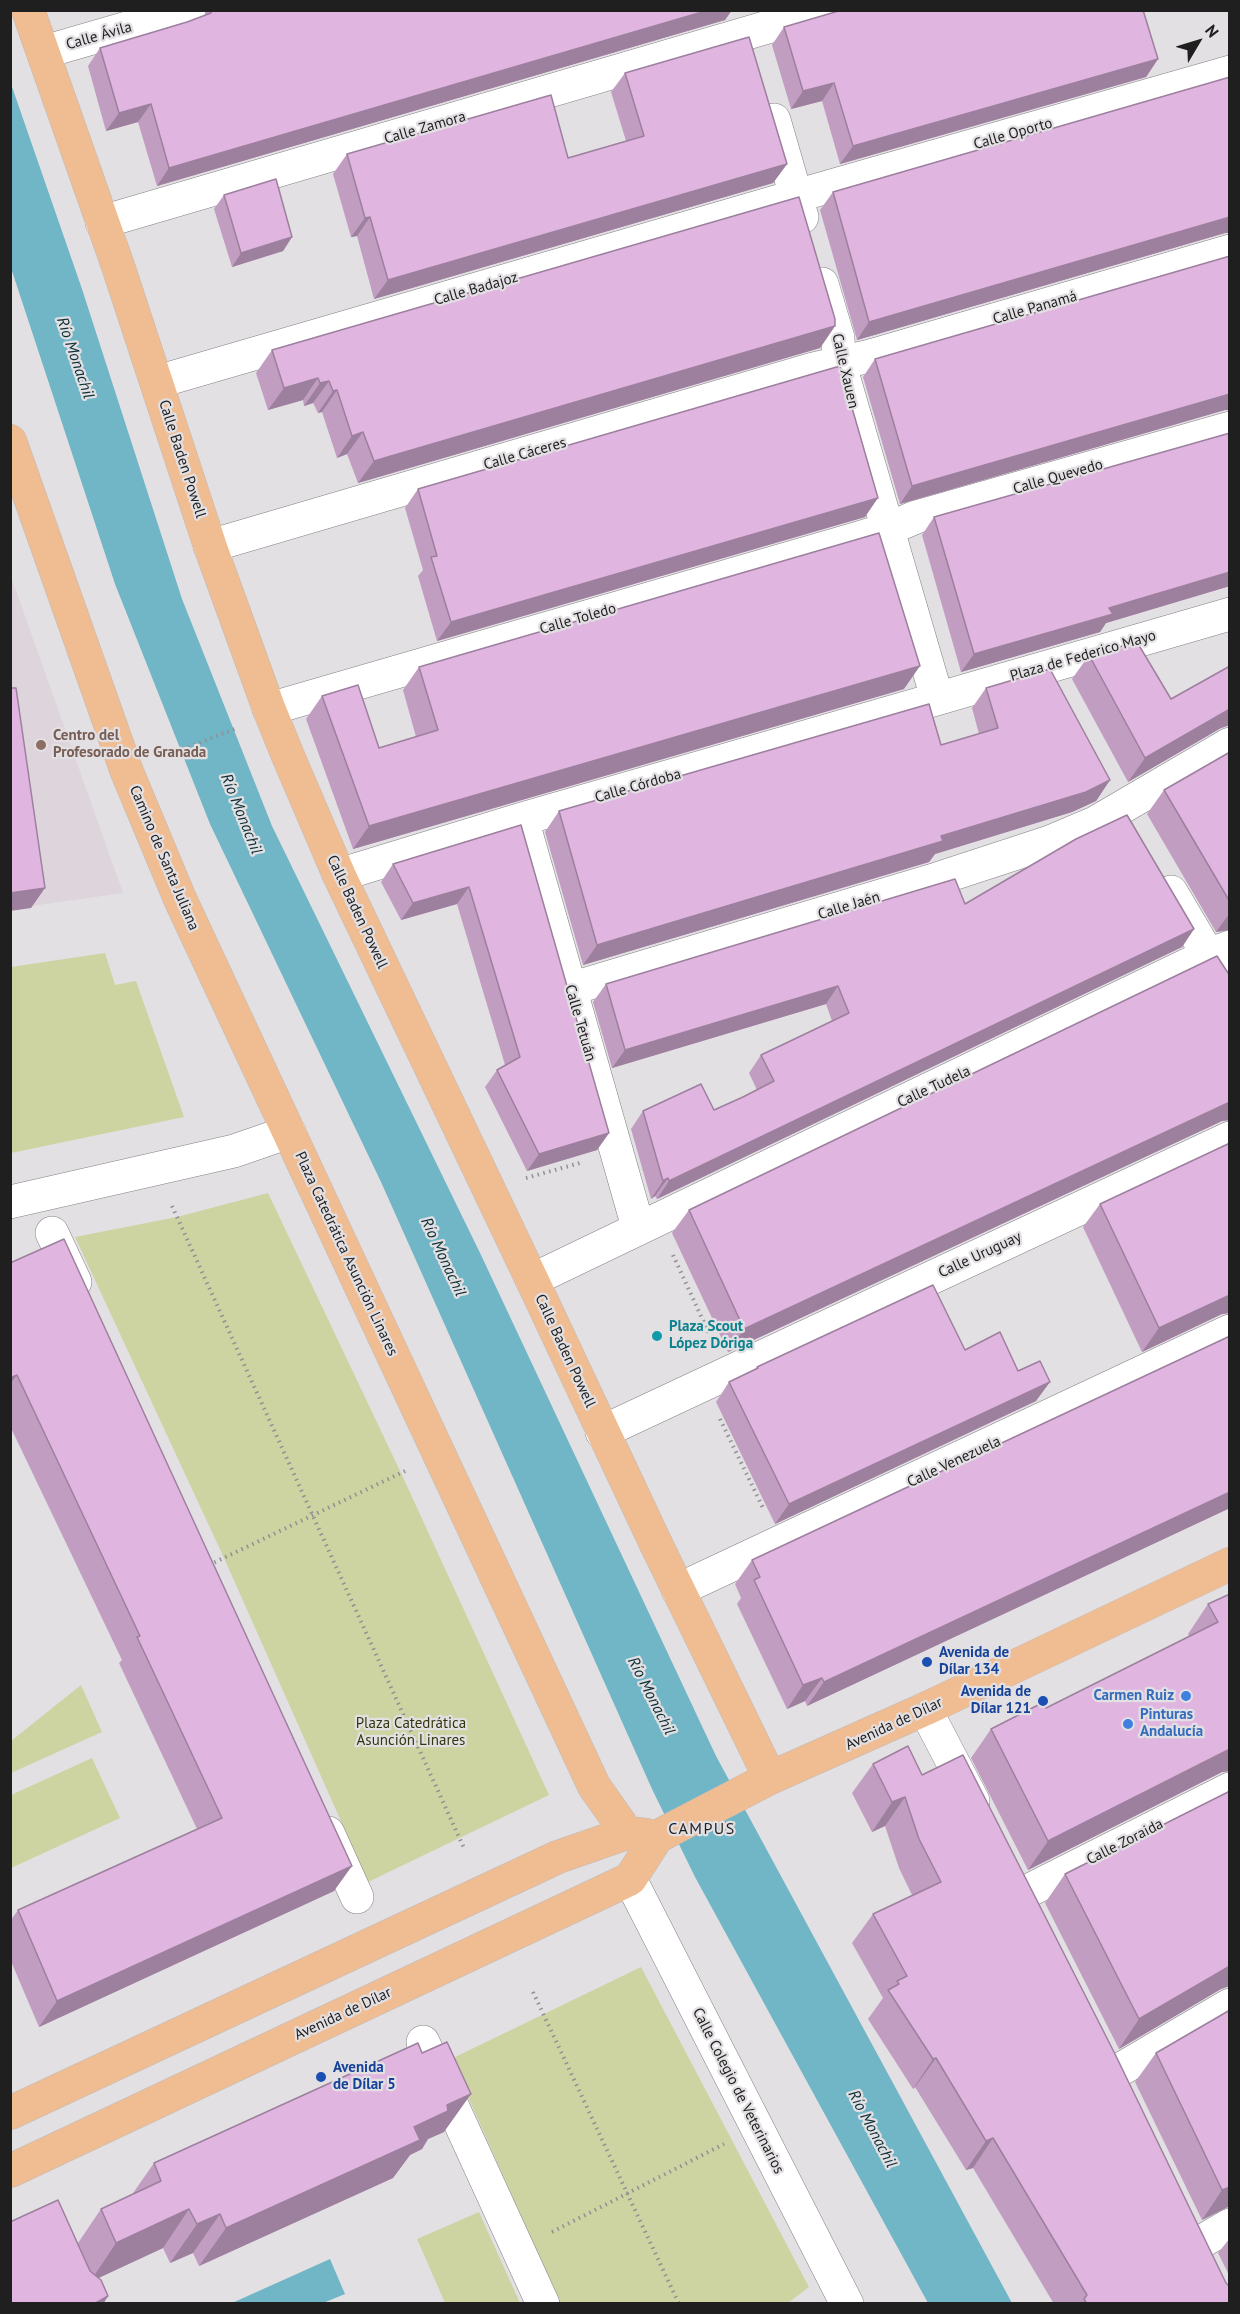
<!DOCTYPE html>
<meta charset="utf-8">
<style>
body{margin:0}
#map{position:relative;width:1240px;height:2314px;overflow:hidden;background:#e3e0e3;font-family:"PT Sans",sans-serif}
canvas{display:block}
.frame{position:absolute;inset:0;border:12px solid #201f20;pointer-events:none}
.north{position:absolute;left:1168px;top:12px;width:60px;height:60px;-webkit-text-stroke:4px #e3e0e3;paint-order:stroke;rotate:52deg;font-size:16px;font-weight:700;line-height:24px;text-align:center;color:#201f20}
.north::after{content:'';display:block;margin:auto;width:21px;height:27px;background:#201f20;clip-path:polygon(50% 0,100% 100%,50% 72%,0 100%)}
</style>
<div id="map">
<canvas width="1240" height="2314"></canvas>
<div class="frame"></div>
<div class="north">N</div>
</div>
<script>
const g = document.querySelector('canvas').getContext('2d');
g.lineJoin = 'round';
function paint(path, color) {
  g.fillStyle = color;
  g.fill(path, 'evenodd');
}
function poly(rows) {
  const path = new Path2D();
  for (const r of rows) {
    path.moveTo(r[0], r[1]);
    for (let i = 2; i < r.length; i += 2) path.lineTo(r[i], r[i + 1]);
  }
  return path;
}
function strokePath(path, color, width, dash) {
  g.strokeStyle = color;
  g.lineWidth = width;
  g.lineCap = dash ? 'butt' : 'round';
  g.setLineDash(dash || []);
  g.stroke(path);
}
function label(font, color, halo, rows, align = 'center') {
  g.font = font + ' "PT Sans",sans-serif';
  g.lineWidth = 4.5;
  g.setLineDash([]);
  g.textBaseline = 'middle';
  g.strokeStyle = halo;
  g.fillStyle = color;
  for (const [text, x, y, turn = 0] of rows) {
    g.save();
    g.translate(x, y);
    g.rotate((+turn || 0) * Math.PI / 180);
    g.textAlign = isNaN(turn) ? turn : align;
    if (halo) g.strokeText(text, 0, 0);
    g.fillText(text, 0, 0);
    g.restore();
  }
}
paint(poly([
 [10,575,18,596,123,893,11,909]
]), '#ddd4dc');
paint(poly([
 [105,953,115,985,136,981,184,1117,11,1153,11,967],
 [268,1193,401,1473,549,1795,368,1882,224,1558,75,1237,177,1217],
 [81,1685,102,1732,11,1773,11,1741],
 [92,1758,120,1818,11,1868,11,1795],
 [641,1967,809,2287,788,2303,560,2303,451,2059],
 [479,2212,520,2303,445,2303,417,2239]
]), '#cdd4a2');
paint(poly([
 [10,81,82,289,182,599,272,826,481,1255,716,1756,1012,2303,928,2303,695,1877,652,1789,381,1182,210,824,115,584,11,268],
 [330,2259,345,2294,323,2303,232,2303]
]), '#70b6c7');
const minor = poly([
 [44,52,189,10],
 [774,120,802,217],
 [102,222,826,10],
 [822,284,838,338,839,362,937,698],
 [157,382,796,196,1230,72],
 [210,546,813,369,870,356,1230,251],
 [269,709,855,539,888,529,916,517,1230,428],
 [522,819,638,1227],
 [339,875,522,819,1230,614],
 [1171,892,1230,992],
 [570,989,937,879,1050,842,1095,823,1230,744],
 [10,1202,234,1151,289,1132],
 [52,1233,75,1282],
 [532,1280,1208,955,1230,947],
 [602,1432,1230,1138],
 [678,1590,1230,1331],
 [925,1709,973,1801],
 [328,1833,357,1897],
 [630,1879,847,2304],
 [1020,1895,1230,1789],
 [423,2042,543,2304],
 [1111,2075,1230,2005],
 [1194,2246,1230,2225]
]);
const major = poly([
 [28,10,118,266,210,546,269,709,288,756,339,875,532,1280,656,1544,770,1778],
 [10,441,127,772,180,899,594,1786,627,1833],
 [10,2113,558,1857,627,1833,646,1835],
 [10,2171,630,1879,657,1837,668,1831,770,1778,925,1709,1230,1564]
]);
strokePath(minor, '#848184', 34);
strokePath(major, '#bcbcbc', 34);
strokePath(poly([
 [166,756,237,728],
 [526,1178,580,1163],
 [172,1206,464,1848],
 [673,1255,712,1340],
 [720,1419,764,1510],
 [209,1565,405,1471],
 [533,1992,679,2304],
 [552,2232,724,2144]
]), '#929092', 4, [1.5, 4.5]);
strokePath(minor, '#fff', 33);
strokePath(major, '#f0bc92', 33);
paint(poly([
 [207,10,732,10,725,20,157,186,138,122,106,131,88,66,100,48,187,22,205,15],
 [784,27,1158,59,1146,77,840,164,822,101,791,109,772,45],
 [625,73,787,164,773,183,374,299,357,236,351,237,333,174,347,154,568,158,626,141,611,92],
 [1230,77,1230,233,1225,233,857,340,820,210,833,192],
 [224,195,292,237,283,251,232,267,214,209],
 [835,326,820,348,358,483,347,454,337,458,322,412,318,413,313,403,304,406,303,400,268,410,256,373,272,350],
 [875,359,1225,410,900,504,863,377],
 [1230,433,1230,586,1106,623,1100,632,961,672,922,535,934,517],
 [418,489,865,517,437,641,418,576,423,570,405,508],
 [1089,655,1171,699,1230,666,1230,725,1221,728,1128,782,1072,679],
 [419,667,904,689,353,849,306,719,322,696,379,748,416,737,403,690],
 [986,688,1110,780,1096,801,1072,812,935,854,929,862,583,965,545,832,559,811,941,745,979,734,972,708],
 [1230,752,1230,930,1216,932,1147,814,1164,790],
 [521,825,609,1133,597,1150,527,1171,485,1087,497,1070,505,1065,457,904,401,920,381,882,393,864],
 [965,904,1194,929,1182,947,657,1199,655,1196,651,1199,631,1129,643,1111,714,1110,757,1090,749,1073,761,1055,832,1021,826,1004,612,1068,593,1002,606,984],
 [1230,976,1230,1120,1222,1121,728,1352,672,1233,689,1210],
 [1230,1143,1230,1313,1222,1314,1142,1352,1083,1227,1100,1204],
 [10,1263,334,1891,39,2027,10,1959,10,1921,18,1910,197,1829,119,1663,122,1660,10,1426],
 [1230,1336,1230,1508,807,1706,805,1701,787,1709,737,1604,741,1598,735,1584,752,1560],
 [965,1350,1018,1371,1036,1401,775,1524,716,1402,729,1382,755,1370,757,1367],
 [1230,1594,1230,1771,1222,1772,1028,1870,971,1758,991,1729,1046,1708,1189,1636,1188,1634,1208,1604],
 [873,1764,922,1775,1230,2304,1054,2304,973,2168,966,2170,915,2087,913,2089,868,2019,883,1998,852,1943,873,1914,912,1895,899,1868,885,1826,872,1832,852,1793],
 [1230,1791,1230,1986,1221,1989,1119,2049,1045,1903,1065,1874],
 [1230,2010,1230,2206,1202,2220,1135,2082,1156,2053],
 [444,2132,428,2139,422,2149,410,2155,393,2178,199,2266,193,2253,170,2263,163,2248,98,2278,108,2296,103,2304,10,2304,78,2243,101,2209,131,2196,154,2163],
 [1230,2238,1230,2277,1218,2253]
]), '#c19dc2');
paint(poly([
 [709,10,732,10,725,20,157,186,169,168],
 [1158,59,1146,77,840,164,853,146],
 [834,83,822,101,791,109,803,91],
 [151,104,138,122,106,131,119,113],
 [787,164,773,183,374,299,388,280],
 [370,217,357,236,351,237,365,218],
 [1230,217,1230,233,1225,233,857,340,869,322],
 [292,237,283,251,232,267,241,253],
 [835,326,820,348,358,483,374,461],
 [318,378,303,400,268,410,284,388],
 [329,381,313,403,304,406,320,383],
 [337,390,322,412,318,413,333,391],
 [1230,394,1230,410,1225,410,900,504,912,486],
 [363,432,347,454,337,458,352,436],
 [878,498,865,517,437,641,451,622],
 [1230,572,1230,586,1106,623,1100,632,961,672,974,654,1109,608],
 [920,666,904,689,353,849,369,826],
 [1230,709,1230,725,1221,728,1128,782,1145,758],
 [1110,780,1096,801,1072,812,935,854,929,862,583,965,597,945,941,836],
 [469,887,457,904,401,920,413,903],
 [45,888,31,908,10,911,10,893],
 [1230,913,1230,930,1216,932],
 [1194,929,1182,947,657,1199,669,1181],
 [838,986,826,1004,612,1068,625,1050],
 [1230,1102,1230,1120,1222,1121,728,1352,744,1329],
 [609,1133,597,1150,527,1171,539,1154],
 [668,1178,655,1196,651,1199,663,1181],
 [1230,1295,1230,1313,1222,1314,1142,1352,1159,1328],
 [17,1375,10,1384,10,1378],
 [1050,1382,1036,1401,775,1524,789,1504],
 [1230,1492,1230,1508,807,1706,824,1682],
 [822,1678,805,1701,787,1709,803,1685],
 [1230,1749,1230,1771,1222,1772,1028,1870,1048,1841],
 [905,1797,885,1826,872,1832,892,1802],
 [352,1866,334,1891,39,2027,57,2001],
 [1230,1966,1229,1986,1221,1989,1119,2049,1139,2019],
 [936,2058,915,2087,913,2089,933,2059],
 [471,2094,444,2132,428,2139,422,2149,410,2155,393,2178,199,2266,226,2228,414,2127,447,2105],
 [993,2138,973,2168,966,2170,986,2141],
 [1230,2187,1230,2206,1202,2220,1222,2190],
 [189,2209,163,2248,90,2282,116,2243],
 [220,2214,193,2253,170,2263,197,2224],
 [108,2296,103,2304,94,2304]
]), '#9d7f9e');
const building = poly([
 [210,10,709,10,169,168,151,104,119,113,100,48,187,22,211,13,210,10],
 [842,10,1143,10,1158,59,853,146,834,83,803,91,784,27,842,10],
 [749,37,787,164,388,280,370,217,365,218,347,154,551,95,568,158,644,136,625,73,749,37],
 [1230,77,1230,217,869,322,833,192,1230,77],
 [276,179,292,237,241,253,224,195,276,179],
 [799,197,835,319,835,326,374,461,363,432,352,436,337,390,333,391,329,381,320,383,318,378,284,388,272,350,799,197],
 [1230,256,1230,394,912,486,875,359,1230,256],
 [840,366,878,498,451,622,431,557,437,556,418,489,840,366],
 [1230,433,1230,572,1109,608,1113,614,974,654,934,517,1230,433],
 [879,533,920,666,369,826,322,696,358,685,379,748,438,730,419,667,879,533],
 [1137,642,1171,699,1230,666,1230,709,1145,758,1089,655,1137,642],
 [1050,669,1110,780,1086,792,941,836,943,841,597,945,559,811,929,704,941,745,998,728,986,688,1050,669],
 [10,688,16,688,45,888,10,893,10,688],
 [1230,752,1230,902,1164,790,1230,752],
 [1127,815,1194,929,669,1181,668,1178,663,1181,643,1111,701,1084,714,1110,743,1097,774,1081,761,1055,849,1013,838,986,625,1050,606,984,955,879,965,904,1076,839,1127,815],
 [521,825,609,1133,539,1154,497,1070,520,1057,469,887,413,903,393,864,521,825],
 [1217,956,1230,976,1230,1102,744,1329,689,1210,1217,956],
 [1230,1143,1230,1295,1159,1328,1100,1204,1230,1143],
 [64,1239,352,1866,57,2001,18,1910,222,1818,137,1637,140,1636,17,1375,10,1378,10,1263,64,1239],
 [933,1285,965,1350,1000,1332,1018,1371,1040,1361,1050,1382,789,1504,729,1382,758,1368,757,1367,933,1285],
 [1230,1336,1230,1492,824,1682,822,1678,803,1685,754,1580,760,1577,752,1560,1230,1336],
 [1230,1594,1230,1749,1048,1841,991,1729,1044,1702,1046,1708,1218,1622,1208,1604,1230,1594],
 [908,1746,922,1775,963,1755,1115,2054,1226,2283,1230,2287,1230,2304,1087,2304,1084,2299,1087,2295,993,2138,986,2141,936,2058,933,2059,888,1990,899,1984,897,1981,907,1976,873,1914,941,1882,919,1839,905,1797,892,1802,873,1764,908,1746],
 [1230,1791,1230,1966,1139,2019,1065,1874,1230,1791],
 [1230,2010,1230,2187,1222,2190,1156,2053,1230,2010],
 [447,2042,471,2094,447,2105,448,2111,414,2127,420,2140,226,2228,220,2214,197,2224,189,2209,116,2243,101,2209,161,2181,154,2163,418,2043,422,2053,447,2042],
 [58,2200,90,2271,101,2280,108,2296,94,2304,10,2304,10,2222,58,2200]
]);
paint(building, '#e0b6e1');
strokePath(building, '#9d7f9e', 1.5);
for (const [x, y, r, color] of [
 [41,745,6,"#8d6e63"],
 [657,1336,6,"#0f9aa8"],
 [927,1662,6,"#1a4fb4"],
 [1186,1696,6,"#3f7fe0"],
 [1043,1701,6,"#1a4fb4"],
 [1128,1724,6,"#3f7fe0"],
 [321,2077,6,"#1a4fb4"]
]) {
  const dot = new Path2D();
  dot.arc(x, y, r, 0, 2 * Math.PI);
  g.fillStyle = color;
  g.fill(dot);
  strokePath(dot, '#e3e0e3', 2);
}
label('15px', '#201f20', '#e3e0e3', [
 ["Calle Ávila",99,36,-16],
 ["Calle Zamora",425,128,-16],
 ["Calle Oporto",1013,134,-16],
 ["Calle Badajoz",476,289,-16],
 ["Calle Panamá",1035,308,-16],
 ["Calle Xauen",845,371,77],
 ["Calle Cáceres",525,454,-16],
 ["Calle Baden Powell",182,459,72],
 ["Calle Quevedo",1058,477,-16],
 ["Calle Toledo",578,619,-16],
 ["Plaza de Federico Mayo",1083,656,-16],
 ["Calle Córdoba",638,786,-16],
 ["Camino de Santa Juliana",164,858,67],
 ["Calle Jaén",849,906,-17],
 ["Calle Baden Powell",357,912,65],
 ["Calle Tetuán",580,1023,74],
 ["Calle Tudela",934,1087,-25],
 ["Plaza Catedrática Asunción Linares",346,1254,65],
 ["Calle Uruguay",980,1255,-25],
 ["Calle Baden Powell",565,1351,65],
 ["Calle Venezuela",954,1462,-25],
 ["Avenida de Dílar",894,1724,-25],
 ["Calle Zoraida",1125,1842,-27],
 ["Avenida de Dílar",343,2014,-25],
 ["Calle Colegio de Veterinarios",738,2091,63]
]);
label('bold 15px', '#785e54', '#e3e0e3', [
 ["Centro del",53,736],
 ["Profesorado de Granada",53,753]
], 'left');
label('bold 15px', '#0d838f', '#e3e0e3', [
 ["Plaza Scout",669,1327],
 ["López Dóriga",669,1344]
], 'left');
label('bold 15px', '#164399', '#e3e0e3', [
 ["Avenida de",939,1653],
 ["Dílar 134",939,1670],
 ["Avenida de",1031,1692,"right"],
 ["Dílar 121",1031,1709,"right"],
 ["Avenida",333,2068],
 ["de Dílar 5",333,2085]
], 'left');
label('bold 15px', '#366cbe', '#e3e0e3', [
 ["Carmen Ruiz",1174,1696],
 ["Pinturas",1140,1715,"left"],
 ["Andalucía",1140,1732,"left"]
], 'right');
label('15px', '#33360b', '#e3e0e3', [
 ["Plaza Catedrática",411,1724],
 ["Asunción Linares",411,1741]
]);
label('italic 16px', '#0b2f36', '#e3e0e3', [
 ["Río Monachil",75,358,71],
 ["Río Monachil",241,814,68],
 ["Río Monachil",443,1257,65],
 ["Río Monachil",651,1696,63],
 ["Río Monachil",872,2129,62]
]);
g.letterSpacing = '1.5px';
label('16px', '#201f20', '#e3e0e3', [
 ["CAMPUS",702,1829]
]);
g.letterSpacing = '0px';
</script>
